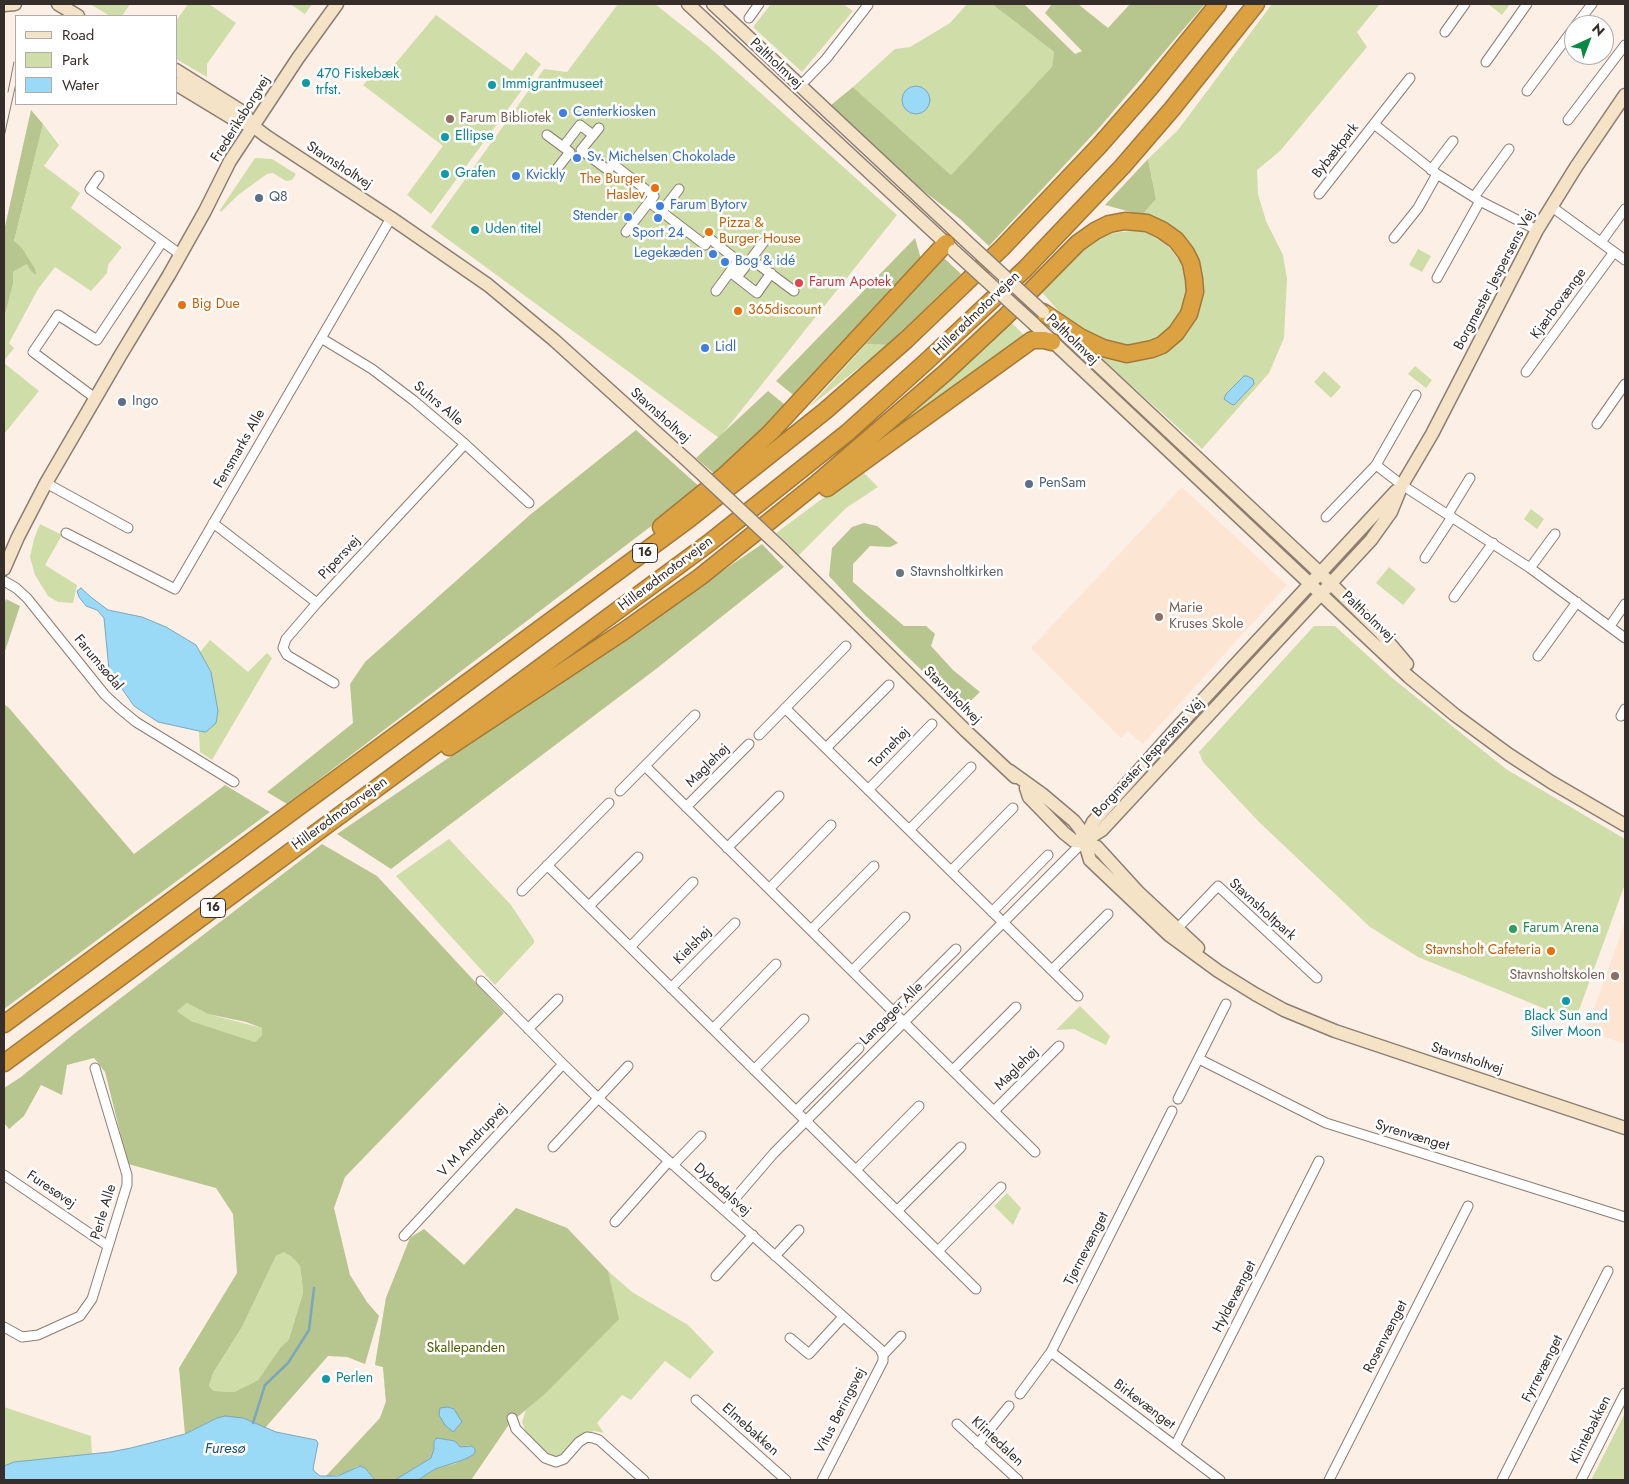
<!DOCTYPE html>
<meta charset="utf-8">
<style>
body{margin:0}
#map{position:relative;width:1629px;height:1484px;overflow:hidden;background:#fcefe5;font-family:Jost,sans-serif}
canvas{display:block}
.frame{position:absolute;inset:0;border:5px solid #352e2a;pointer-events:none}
.legend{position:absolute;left:15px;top:15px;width:162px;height:90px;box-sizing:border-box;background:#fff;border:1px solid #aeabaa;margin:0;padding:6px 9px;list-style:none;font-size:15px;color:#352e2a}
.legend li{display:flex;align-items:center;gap:10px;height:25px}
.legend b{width:25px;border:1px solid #aeabaa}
.north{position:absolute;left:1564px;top:15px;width:50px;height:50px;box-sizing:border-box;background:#fff;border:1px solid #aeabaa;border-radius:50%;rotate:43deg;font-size:14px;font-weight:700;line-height:20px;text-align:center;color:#352e2a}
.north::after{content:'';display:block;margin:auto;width:18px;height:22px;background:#0a8944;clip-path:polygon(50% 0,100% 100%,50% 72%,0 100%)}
</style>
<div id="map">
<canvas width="1629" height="1484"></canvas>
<div class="frame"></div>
<ul class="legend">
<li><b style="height:6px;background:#f4e3c6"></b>Road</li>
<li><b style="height:14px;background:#cfdda9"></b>Park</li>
<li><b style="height:14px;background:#9adaf7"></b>Water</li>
</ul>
<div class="north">N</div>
</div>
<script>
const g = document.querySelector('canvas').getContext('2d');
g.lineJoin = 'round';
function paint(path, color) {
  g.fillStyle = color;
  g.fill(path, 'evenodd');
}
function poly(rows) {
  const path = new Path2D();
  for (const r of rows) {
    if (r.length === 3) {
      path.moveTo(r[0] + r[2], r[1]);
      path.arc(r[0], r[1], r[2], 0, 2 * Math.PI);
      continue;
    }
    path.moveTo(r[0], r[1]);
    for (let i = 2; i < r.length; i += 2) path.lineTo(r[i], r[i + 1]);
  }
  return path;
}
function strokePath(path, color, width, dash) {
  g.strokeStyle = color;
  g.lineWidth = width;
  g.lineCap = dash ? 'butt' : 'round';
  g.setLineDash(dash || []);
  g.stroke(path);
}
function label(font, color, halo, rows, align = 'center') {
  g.font = font + ' Jost,sans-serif';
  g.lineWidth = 5;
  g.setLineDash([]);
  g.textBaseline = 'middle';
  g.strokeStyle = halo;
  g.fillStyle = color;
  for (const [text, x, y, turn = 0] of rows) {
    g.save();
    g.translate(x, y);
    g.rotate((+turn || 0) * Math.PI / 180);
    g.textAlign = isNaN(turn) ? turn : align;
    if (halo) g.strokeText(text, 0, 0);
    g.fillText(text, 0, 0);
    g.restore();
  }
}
paint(poly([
 [1182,487,1287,585,1143,744,1128,731,1121,738,1031,648],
 [1625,922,1625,1044,1586,1031]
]), '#fde5d4');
paint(poly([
 [90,4,130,4,122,16,110,16],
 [188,4,209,4,236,23,207,64,207,77,176,59,176,21],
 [290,4,312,4,305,14],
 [618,4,655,4,708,46,897,215,719,438,431,227,544,69,567,72],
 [771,4,843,4,853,11,802,72,753,27],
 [967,4,992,4,1054,52,1052,68,951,175,853,87,895,49,910,47,950,23],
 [1272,4,1380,4,1357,32,1367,47,1280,151,1257,170,1258,194,1266,221,1283,255,1287,279,1284,338,1269,373,1202,449,1088,347,1134,360,1161,355,1187,328,1190,248,1142,215,1156,199,1148,159,1178,130],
 [1488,4,1510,4,1502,15],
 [436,15,512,71,526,52,541,64,431,214,407,195,443,146,363,85,378,70,389,71],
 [43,124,59,145,44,166,80,193,71,208,122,247,108,265,107,273,91,291,55,267,38,289,9,343,14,348,4,361,4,319,13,284,13,272,27,264,31,271,14,241],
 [255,158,272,159,296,174,292,180,286,181,273,173,267,174,238,195,221,212,220,210],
 [1140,230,1163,240,1180,261,1188,283,1186,304,1177,324,1155,342,1135,347,1105,343,1063,316,1041,291,1090,243,1112,233],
 [1418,249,1431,256,1422,272,1409,265],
 [1010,321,1025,336,863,455],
 [866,344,888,345,809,407],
 [4,363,39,391,4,434],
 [1415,366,1432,380,1426,388,1408,374],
 [1324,371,1341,387,1331,398,1314,382],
 [861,470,878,487,846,508,797,557,789,545,776,533],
 [1531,509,1544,519,1537,529,1524,519],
 [40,524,62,535,45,565,77,585,73,603,58,602,48,596,35,575,30,557,34,539],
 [1389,567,1416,589,1403,605,1376,583],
 [1314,626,1335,626,1391,677,1506,769,1625,839,1625,884,1575,1021,1418,957,1370,927,1258,821,1203,762,1199,752],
 [210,640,248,672,267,653,272,658,212,760,200,752,199,731,206,732,211,672,200,652],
 [449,839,511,905,534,940,534,943,495,985,396,876],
 [187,1003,208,1014,262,1028,262,1035,255,1042,191,1021,177,1011],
 [1080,1006,1110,1036,1106,1045,1074,1029,1056,1030],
 [1007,1193,1021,1208,1013,1225,994,1206],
 [516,1208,567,1228,608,1271,632,1292,688,1325,714,1352,690,1379,665,1361,631,1400,622,1395,597,1423,604,1433,594,1431,582,1435,565,1452,556,1457,544,1453,527,1435,522,1422,526,1410,509,1423,471,1480,418,1480,472,1446,395,1480,375,1480,369,1431,380,1418,386,1401,383,1367,375,1365,386,1298,410,1238,424,1229,464,1265],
 [284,1251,292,1257,300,1266,302,1281,303,1293,289,1339,280,1348,258,1380,234,1392,214,1391,209,1386,213,1373,242,1327,276,1256],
 [4,1407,91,1436,92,1454,14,1462,4,1466],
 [1625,1413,1625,1480,1591,1480]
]), '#cfdda9');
paint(poly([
 [992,4,1024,4,1075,54,1082,51,1045,13,1052,4,1078,4,1108,28,1130,4,1205,4,1099,128,989,246,960,219,921,189,831,105,853,87,951,175,1052,67,1054,52],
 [31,110,43,124,14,241,22,248,35,269,36,275,31,271,27,264,13,272,13,284,4,319,4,231],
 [1148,159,1156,199,1142,215,1105,205],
 [915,238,921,259,797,398,776,381],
 [943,257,961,274,888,345,866,344],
 [768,391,789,408,717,476,696,458],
 [636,430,701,488,287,804,267,792,353,723,350,684,365,662,531,514],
 [864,523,877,526,898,543,890,547,870,546,853,564,853,582,904,626,926,626,935,634,931,646,953,670,980,692,964,707,955,703,866,616,829,576,832,548,852,527],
 [762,544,784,567,656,669,391,869,337,834],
 [6,599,20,606,4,654,4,605],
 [4,704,9,708,134,854,225,785,270,812,4,1009],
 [322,844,377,876,504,1013,345,1177,334,1208,350,1275,367,1302,379,1316,365,1364,347,1357,328,1356,265,1428,243,1418,217,1418,185,1434,179,1368,237,1273,233,1214,216,1188,128,1164,105,1072,94,1058,67,1065,62,1095,41,1085,24,1116,9,1129,4,1123,4,1088,21,1077,75,1033],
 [187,1003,208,1014,246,1022,262,1028,262,1035,255,1042,191,1021,177,1011],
 [284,1252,292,1257,300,1266,302,1281,303,1293,289,1339,280,1348,258,1380,234,1392,214,1391,209,1386,213,1373,242,1327,276,1256],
 [516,1208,567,1228,608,1271,619,1319,546,1393,510,1423,471,1480,418,1480,435,1469,455,1464,473,1455,469,1445,460,1447,455,1441,438,1438,434,1441,434,1449,431,1458,395,1480,375,1480,365,1468,358,1466,345,1474,325,1477,380,1418,386,1402,383,1367,375,1365,386,1298,410,1238,424,1229,464,1265]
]), '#b7c68e');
const water = poly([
 [916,100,14],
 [1244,376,1247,376,1253,379,1254,384,1234,405,1231,404,1224,399,1226,394,1244,376],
 [81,588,92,598,108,610,142,617,166,627,196,645,211,672,218,711,216,723,206,732,199,731,158,722,134,706,109,670,104,618,97,610,86,606,79,597,77,591,81,588],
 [448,1407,454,1409,462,1422,453,1432,445,1425,439,1415,440,1408,448,1407],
 [225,1416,243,1418,276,1432,316,1440,318,1443,313,1469,315,1472,320,1476,338,1476,360,1466,365,1468,375,1480,4,1480,4,1466,14,1462,110,1452,131,1448,185,1434,217,1418,225,1416],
 [437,1438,455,1441,460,1447,472,1446,475,1449,475,1452,473,1455,463,1460,435,1469,418,1480,395,1480,431,1458,434,1449,434,1441,437,1438]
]);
paint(water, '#9adaf7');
strokePath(water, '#7ca6ba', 1);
strokePath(poly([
 [253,1423,265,1385,288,1363,309,1330,314,1288]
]), '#7ca6ba', 2.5);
const street = poly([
 [749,18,759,4],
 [1576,25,1592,4],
 [1445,32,1465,4],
 [1486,62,1527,4],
 [800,86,826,59,868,5,866,4],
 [1527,91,1574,28],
 [1568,120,1625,45],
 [1374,124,1437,174,1480,201,1537,230],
 [599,128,581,150,608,170,613,164,654,196,649,202,705,245,709,238,738,261,716,291],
 [547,135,570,152,556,170],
 [563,147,580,125,593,135],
 [1431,170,1453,141],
 [99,176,90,189,181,255],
 [1319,194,1410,78],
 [1474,197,1509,149],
 [1552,207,1625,260],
 [662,211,679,189],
 [626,232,649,202],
 [1394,238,1418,208,1437,174],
 [1601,242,1625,209],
 [763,243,751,259,794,291],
 [730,272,757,293,771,273],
 [737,277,745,267],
 [1437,278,1480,201],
 [321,338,372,369,413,400,465,444,529,503],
 [1526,372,1614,252],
 [95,398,33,352,58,315,97,340,162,242],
 [1597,424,1625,384],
 [1376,465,1402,485,1530,568,1625,638],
 [46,483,128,528],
 [1448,514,1470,478],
 [1326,517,1376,465,1416,395],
 [213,523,317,603],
 [66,533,175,589,391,218],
 [1425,558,1452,517],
 [1530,568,1555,534],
 [4,581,16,588,27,598,105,695,119,708,136,722,234,782],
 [1454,597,1493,543],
 [1610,626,1625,604],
 [1538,656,1577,602],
 [334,683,287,655,283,648,286,639,317,603,465,444],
 [785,708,1078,996],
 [1621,716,1625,709],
 [759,735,846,646],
 [826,748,889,685],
 [645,766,1035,1152],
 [868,790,932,724],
 [620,791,695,715],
 [686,807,749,744],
 [909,830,971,767],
 [727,848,779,796],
 [547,865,976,1289],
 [951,871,1013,808],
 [769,889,831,825],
 [522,891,609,803],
 [589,906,638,857],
 [992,912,1048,855],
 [811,930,874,866],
 [1173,933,1218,886,1317,978],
 [630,947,693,882],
 [1052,970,1108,914],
 [852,971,905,917],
 [481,981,563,1064,598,1098,880,1349,883,1355],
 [671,988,735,923],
 [893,1012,956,949],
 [528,1029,558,999],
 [713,1029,776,964],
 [1199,1059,1326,1123,1625,1217],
 [754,1070,804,1019],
 [953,1070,1016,1007],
 [1178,1099,1226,1004],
 [796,1111,859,1048],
 [994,1111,1059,1046],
 [553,1147,628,1066],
 [673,1165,701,1136],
 [856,1170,919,1106],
 [4,1175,108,1246],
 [725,1210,774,1153,1083,842],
 [897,1211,961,1147],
 [615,1222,669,1161],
 [404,1236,563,1064],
 [938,1251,1001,1187],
 [775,1256,799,1230],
 [716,1276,753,1235],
 [4,1327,22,1337,38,1335,80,1316,92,1299,127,1185,127,1175,95,1068],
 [790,1338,809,1354,843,1317],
 [1051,1352,1220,1480],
 [883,1355,901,1336],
 [1020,1394,1051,1352,1172,1111],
 [696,1400,786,1480],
 [512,1418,516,1429,545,1458,556,1462,564,1459,579,1442,587,1437,593,1438,599,1440,644,1480],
 [957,1424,1018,1480],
 [978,1444,1009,1406],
 [1175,1446,1319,1161],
 [822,1480,883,1361,883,1355],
 [1329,1480,1468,1206],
 [1502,1480,1608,1271],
 [1581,1480,1625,1393]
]);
const secondary = poly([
 [58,4,78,16],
 [688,4,952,249],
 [713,4,965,240],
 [4,5,15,4],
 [176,70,243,112,253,126,266,136,391,218,488,285,554,340,690,463],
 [176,84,237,121,253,126],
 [1034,324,1409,677,1455,715,1508,754,1551,782,1625,825],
 [1065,334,1320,573,1380,632,1407,664],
 [783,550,966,731,1015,777],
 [4,569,18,537,46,483,120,356,169,275,205,211,230,161,298,58,337,4],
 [1010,771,1042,794,1074,821,1081,830,1090,860,1169,935,1218,971,1255,994,1284,1010,1335,1031,1625,1128],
 [1026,788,1029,797,1064,833,1074,841,1083,842,1097,847,1139,893,1198,948],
 [1083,842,1102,830,1371,540,1391,512,1402,485,1432,434,1537,230,1576,167,1625,95],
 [1083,842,1093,822,1174,731,1396,491]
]);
const highway = poly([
 [827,488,1032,340,1044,340,1052,342],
 [661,527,724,476,770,433,946,243],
 [449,747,624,631,700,577,816,484,945,373,1005,317,1078,243,1095,231,1109,224,1125,221,1147,223,1162,230,1176,240,1186,253,1191,263,1194,279,1195,292,1189,314,1176,333,1162,345,1152,349,1127,354,1103,348,1080,337,1043,312],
 [4,1024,689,519,825,411,906,340,1002,248,1099,146,1149,89,1218,4],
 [4,1063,709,543,847,433,928,360,1025,269,1122,167,1172,109,1256,4]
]);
strokePath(street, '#8c7d72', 11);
strokePath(secondary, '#8c7d72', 15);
strokePath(highway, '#a27939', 19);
strokePath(street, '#fff', 9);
strokePath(secondary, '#f4e3c6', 12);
strokePath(highway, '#dca241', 16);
strokePath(poly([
 [8,92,14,62],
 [4,137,16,83]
]), '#847b74', 1);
const secondaryBridge = poly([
 [965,240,1043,312],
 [954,251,1034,324],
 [690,463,783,550]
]);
strokePath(secondaryBridge, '#8c7d72', 15, []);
strokePath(secondaryBridge, '#f4e3c6', 12);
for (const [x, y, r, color] of [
 [306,83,5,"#0f9aa8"],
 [492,85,5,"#0f9aa8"],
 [563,113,5,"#3f7fe0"],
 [450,119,5,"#8d6e63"],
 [445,137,5,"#0f9aa8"],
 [577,158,5,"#3f7fe0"],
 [445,174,5,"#0f9aa8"],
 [516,176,5,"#3f7fe0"],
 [655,188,5,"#e8710a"],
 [259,198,5,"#5c6f8a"],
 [660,206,5,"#3f7fe0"],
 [628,217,5,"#3f7fe0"],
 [658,218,5,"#3f7fe0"],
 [475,230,5,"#0f9aa8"],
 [709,232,5,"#e8710a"],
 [713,254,5,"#3f7fe0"],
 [725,262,5,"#3f7fe0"],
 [799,283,5,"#e0444e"],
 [182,305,5,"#e8710a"],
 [738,311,5,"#e8710a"],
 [705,348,5,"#3f7fe0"],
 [122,402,5,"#5c6f8a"],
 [1029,484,5,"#5c6f8a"],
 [900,573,5,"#6b7280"],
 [1159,617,5,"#8d6e63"],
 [1513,929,5,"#2e9e5b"],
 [1551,951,5,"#e8710a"],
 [1615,976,5,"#8d6e63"],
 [1566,1001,5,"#0f9aa8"],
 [326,1379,5,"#0f9aa8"]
]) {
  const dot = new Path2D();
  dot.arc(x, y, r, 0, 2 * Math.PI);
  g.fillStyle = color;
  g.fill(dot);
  strokePath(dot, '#fff', 2);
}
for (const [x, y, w] of [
 [645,553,25],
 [213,908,25]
]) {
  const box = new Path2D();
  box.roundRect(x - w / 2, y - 9.5, w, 19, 4);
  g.fillStyle = '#fff';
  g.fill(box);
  strokePath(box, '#352e2a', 1);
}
label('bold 12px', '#352e2a', null, [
 ["16",645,553],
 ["16",213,908]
]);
label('14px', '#352e2a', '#fff', [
 ["Paltholmvej",776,64,43],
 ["Frederiksborgvej",241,119,-58],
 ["Bybækpark",1336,151,-52],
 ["Stavnsholtvej",339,166,33],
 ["Borgmester Jespersens Vej",1495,280,-62],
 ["Kjærbovænge",1559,304,-54],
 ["Hillerødmotorvejen",977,314,-44],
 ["Paltholmvej",1072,340,44],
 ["Suhrs Alle",438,404,40],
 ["Stavnsholtvej",660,416,42],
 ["Fensmarks Alle",240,449,-60],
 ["Pipersvej",340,558,-47],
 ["Hillerødmotorvejen",666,574,-37],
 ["Paltholmvej",1368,617,43],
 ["Farumsødal",98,663,50],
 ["Stavnsholtvej",952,696,45],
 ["Tornehøj",890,748,-46],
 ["Borgmester Jespersens Vej",1149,758,-47],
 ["Maglehøj",708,766,-45],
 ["Hillerødmotorvejen",340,814,-36],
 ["Stavnsholtpark",1262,910,42],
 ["Kielshøj",693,946,-45],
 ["Langager Alle",892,1014,-45],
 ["Stavnsholtvej",1467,1059,18],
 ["Maglehøj",1017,1069,-45],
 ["Syrenvænget",1412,1136,17],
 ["V M Amdrupvej",473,1141,-47],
 ["Furesøvej",51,1190,34],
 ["Dybedalsvej",722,1190,42],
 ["Perle Alle",104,1212,-73],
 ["Tjørnevænget",1087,1249,-63],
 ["Hyldevænget",1235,1297,-63],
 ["Rosenvænget",1386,1337,-63],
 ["Fyrrevænget",1543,1369,-63],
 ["Birkevænget",1144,1405,37],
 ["Vitus Beringsvej",841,1411,-63],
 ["Elmebakken",750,1430,42],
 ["Klintebakken",1591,1430,-63],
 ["Klintedalen",997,1442,43]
]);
label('14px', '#0d838f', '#fff', [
 ["470 Fiskebæk",316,75],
 ["trfst.",316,91],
 ["Immigrantmuseet",502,85],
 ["Ellipse",455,137],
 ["Grafen",455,174],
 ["Uden titel",485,230],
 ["Black Sun and",1566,1017,"center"],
 ["Silver Moon",1566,1033,"center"],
 ["Perlen",336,1379]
], 'left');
label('14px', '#366cbe', '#fff', [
 ["Centerkiosken",573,113],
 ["Sv. Michelsen Chokolade",587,158],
 ["Kvickly",526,176],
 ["Farum Bytorv",670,206],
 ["Stender",618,217,"right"],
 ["Sport 24",658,234,"center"],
 ["Legekæden",703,254,"right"],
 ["Bog & idé",735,262],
 ["Lidl",715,348]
], 'left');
label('14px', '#785e54', '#fff', [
 ["Farum Bibliotek",460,119],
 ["Marie",1169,609],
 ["Kruses Skole",1169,625],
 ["Stavnsholtskolen",1605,976,"right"]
], 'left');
label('14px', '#c56008', '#fff', [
 ["The Burger",645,180,"right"],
 ["Haslev",645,196,"right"],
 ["Pizza &",719,224],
 ["Burger House",719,240],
 ["Big Due",192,305],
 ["365discount",748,311],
 ["Stavnsholt Cafeteria",1541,951,"right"]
], 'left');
label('14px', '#4e5e75', '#fff', [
 ["Q8",269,198],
 ["Ingo",132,402],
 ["PenSam",1039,484]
], 'left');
label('14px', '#be3a42', '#fff', [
 ["Farum Apotek",809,283]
], 'left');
label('14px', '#5b616d', '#fff', [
 ["Stavnsholtkirken",910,573]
], 'left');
label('14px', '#27864d', '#fff', [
 ["Farum Arena",1523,929]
], 'left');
label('14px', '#4c5b00', '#fff', [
 ["Skallepanden",466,1349]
]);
label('italic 15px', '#1f5266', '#fff', [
 ["Furesø",225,1449]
]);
</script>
